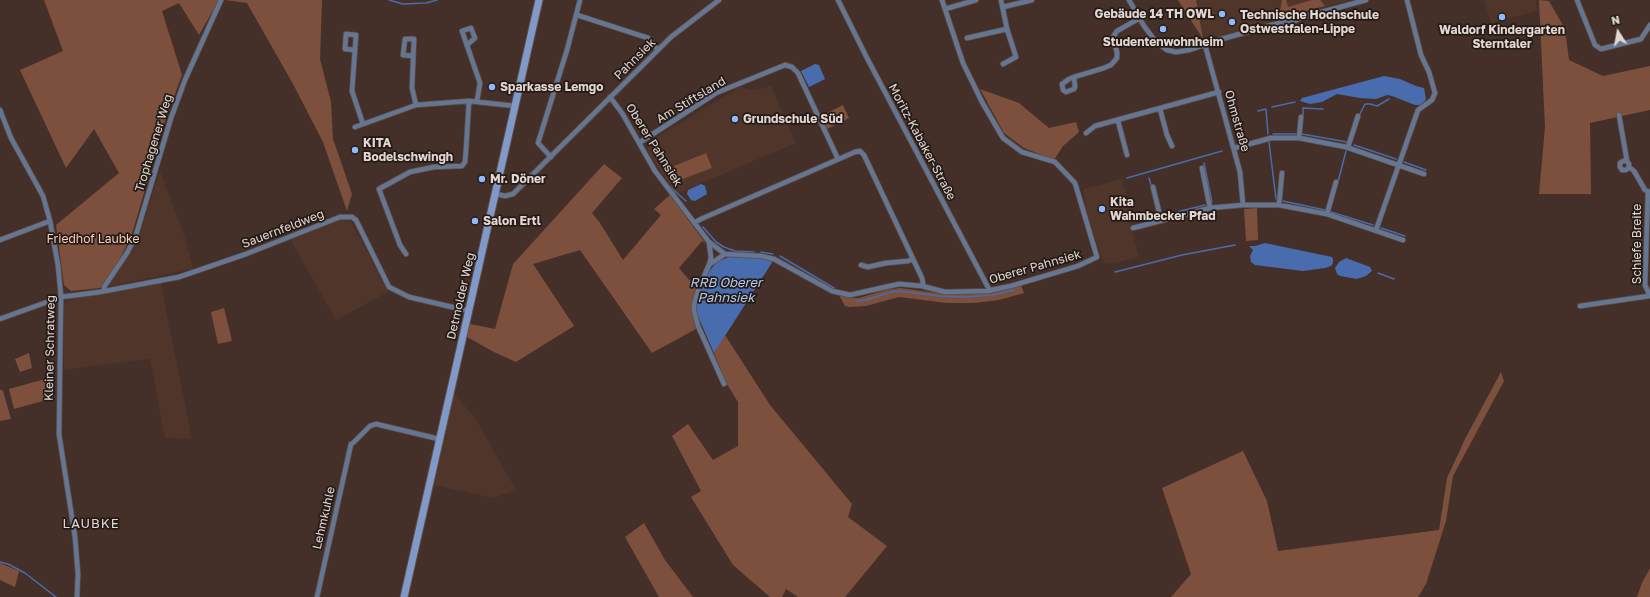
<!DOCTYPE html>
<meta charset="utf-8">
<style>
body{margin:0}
#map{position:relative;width:1650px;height:597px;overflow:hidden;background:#443028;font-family:"Golos Text",sans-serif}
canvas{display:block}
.north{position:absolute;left:1598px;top:12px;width:40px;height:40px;-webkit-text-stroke:3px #241b17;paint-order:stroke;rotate:349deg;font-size:11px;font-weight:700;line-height:16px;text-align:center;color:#e4d7d2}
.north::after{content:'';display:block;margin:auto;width:14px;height:18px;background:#e4d7d2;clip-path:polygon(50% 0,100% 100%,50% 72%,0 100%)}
</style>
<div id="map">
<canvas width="1650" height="597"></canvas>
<div class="north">N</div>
</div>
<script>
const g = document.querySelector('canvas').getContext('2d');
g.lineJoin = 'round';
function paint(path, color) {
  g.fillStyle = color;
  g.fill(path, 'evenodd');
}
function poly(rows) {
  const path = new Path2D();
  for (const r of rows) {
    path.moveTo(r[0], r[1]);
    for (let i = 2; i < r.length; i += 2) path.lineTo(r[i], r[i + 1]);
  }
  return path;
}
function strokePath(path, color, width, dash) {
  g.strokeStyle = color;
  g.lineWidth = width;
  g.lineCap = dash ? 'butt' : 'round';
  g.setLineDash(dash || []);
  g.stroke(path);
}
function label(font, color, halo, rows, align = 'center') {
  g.font = font + ' "Golos Text",sans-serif';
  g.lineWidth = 3.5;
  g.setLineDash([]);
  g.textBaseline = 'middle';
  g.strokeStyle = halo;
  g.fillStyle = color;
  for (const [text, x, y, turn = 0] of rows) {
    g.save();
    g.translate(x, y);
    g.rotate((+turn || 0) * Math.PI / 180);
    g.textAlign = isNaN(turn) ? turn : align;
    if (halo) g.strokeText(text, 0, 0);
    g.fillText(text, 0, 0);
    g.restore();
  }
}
paint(poly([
 [1177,0,1349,0,1205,42],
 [1484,0,1536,0,1537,11,1491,23],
 [771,86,796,143,676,194,648,152,648,145,652,140,740,87,755,90],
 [160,171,185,238,193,269,110,286,109,282,139,236],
 [1122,179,1133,219,1129,221,1139,257,1115,263,1107,263,1103,262,1085,208,1086,207,1083,189],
 [341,220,351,221,388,292,336,320,290,239],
 [161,283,169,325,192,439,165,438,150,359,64,370,64,305,68,300],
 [454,393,475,418,516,490,494,498,434,485]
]), '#50352a');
paint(poly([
 [44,0,219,0,199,35,179,3,162,11,182,75,165,121,132,234,117,265,100,288,71,291,64,285,56,225,119,173,94,129,66,168,20,70,63,51],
 [225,0,322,0,320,59,331,102,333,139,352,194,347,211,323,142,293,84,247,3],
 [1178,0,1196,0,1203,39],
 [1282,0,1286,0,1288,7,1312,0,1320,0,1325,6,1281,17,1280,12],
 [1539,0,1549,1,1565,29,1569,60,1603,76,1650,66,1650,110,1590,123,1591,194,1539,194,1545,127],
 [980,89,1019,103,1049,128,1076,122,1079,132,1063,146,1054,160,1024,148,1004,133],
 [843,105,849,118,827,129,821,116],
 [706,153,712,168,680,180,674,166],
 [604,164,622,178,592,213,600,223,623,260,661,215,654,209,670,195,706,244,702,241,679,268,696,288,692,301,692,314,696,329,652,353,580,250,533,264,574,326,516,362,494,352,467,337,470,324,495,329,513,264],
 [1257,208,1258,240,1246,241,1244,209],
 [1021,285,1024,293,999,300,973,303,947,303,899,297,866,306,849,307,845,306,839,295,850,298,859,298,886,290,900,288,944,294,975,294,1000,291],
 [224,308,232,341,218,344,211,312],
 [725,335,770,405,852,504,848,517,887,546,845,597,798,597,786,589,782,597,770,597,733,565,691,497,701,491,672,436,688,424,713,460,738,446,738,402,725,381,714,353],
 [29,353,32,368,20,372,15,359],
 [1501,372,1504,381,1453,476,1446,521,1426,584,1418,597,1421,597,1171,597,1191,574,1162,488,1243,451,1267,501,1278,551,1439,530,1447,478,1466,437],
 [45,379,50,399,14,409,9,389],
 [0,389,3,391,11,419,0,421],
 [644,523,665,560,693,597,659,597,625,537],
 [0,563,19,571,15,587,0,580],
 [1650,568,1650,597,1637,597,1642,583]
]), '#7d503d');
paint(poly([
 [815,64,819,65,825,79,809,87,801,71],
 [1384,76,1400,79,1416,86,1424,88,1426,99,1424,102,1420,105,1415,105,1392,96,1387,95,1376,99,1360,98,1337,94,1322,102,1310,104,1300,101,1302,98],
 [701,184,705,186,707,194,695,201,691,200,687,194,688,190],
 [1265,243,1332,257,1333,259,1333,263,1331,266,1325,268,1303,271,1255,265,1251,262,1250,256,1253,250,1249,246,1255,246],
 [729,257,763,258,773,261,714,353,697,314,697,305,700,290,705,276,718,261],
 [1346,258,1370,267,1372,271,1366,276,1357,279,1340,276,1337,274,1335,268,1339,262]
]), '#486cad');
strokePath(poly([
 [389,0,403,4,426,3,437,0],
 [1272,107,1295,102],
 [1266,109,1268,134],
 [1258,111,1266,109],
 [1360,114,1365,104,1370,104,1377,106,1389,99],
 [1303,116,1303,108,1323,109],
 [1273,134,1296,134],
 [1302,134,1347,142],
 [1269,142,1276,199],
 [1354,145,1396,159],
 [1404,162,1426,170],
 [1204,163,1212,202],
 [1127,178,1222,151],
 [1149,178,1151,185],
 [1338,182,1346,151],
 [667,184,686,201],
 [1283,201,1325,210],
 [1331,212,1373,225],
 [1165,215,1205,205],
 [1142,220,1157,217],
 [703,227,716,242,724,247,735,251,754,252],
 [1381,228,1405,236],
 [761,252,773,254],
 [780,256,834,288],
 [1115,272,1182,255,1235,245],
 [1378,273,1394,279],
 [856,301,866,300,895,291,908,292,939,296,964,297,992,295,1014,290],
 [0,562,8,564,25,573,56,597]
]), '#486cad', 1.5);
const street = poly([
 [838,0,867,58,990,291],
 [1129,0,1144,26,1156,42,1167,50,1176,52,1189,50,1222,39,1279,23,1283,20,1295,17,1303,17],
 [1577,0,1595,45,1601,49,1641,39,1650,25],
 [1003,7,1032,0],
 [945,9,976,0],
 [577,15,648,38,658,50],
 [1279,23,1284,25,1288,24,1303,17,1366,0],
 [967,38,1007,29,1001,0],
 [467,45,475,38,471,28,462,31,480,83,477,101],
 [1205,45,1240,172,1243,205],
 [355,50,345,49,346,34,356,35,352,91,363,124],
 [412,56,403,55,405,39,414,39,412,88,416,105],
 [1003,64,1016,57,1007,29],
 [1074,77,1075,87,1074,89,1066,92,1063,90,1062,84,1069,79,1074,77,1104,68,1111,65,1117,58,1117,52,1113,37,1117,31,1140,18],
 [610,97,622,113,655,171,709,242,725,254,761,256,774,259,832,291,850,295,899,284,922,286,945,292,987,291,1011,286,1078,266,1097,257,1075,183,1055,162,1022,152,1003,138,982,102,963,63,942,0],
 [1160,109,1167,135,1172,146],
 [0,110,11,138,43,196,50,221,58,265,61,297,59,434,75,537,78,574,77,597],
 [1619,115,1627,161],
 [1118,121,1127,155],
 [355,127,416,105,469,101,515,106],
 [1086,133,1095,126,1219,92],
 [1299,138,1301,117],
 [639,143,716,93,785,65,792,67,798,73,838,159],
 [1348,147,1358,116],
 [1235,148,1271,138,1299,138,1346,147,1424,174],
 [551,157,538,143,567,50,580,0],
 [1629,167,1626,170,1622,170,1620,167,1620,163,1623,161,1627,161,1629,164,1629,167,1634,171,1645,190,1650,192],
 [1202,168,1210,208],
 [1153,187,1161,220],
 [1648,192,1645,285,1650,296],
 [496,194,505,196,513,194,671,37,719,0],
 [1279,205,1282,173],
 [1327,214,1336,182],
 [694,223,701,219,855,152,860,151,864,155,922,278,923,283,922,286],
 [1133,228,1210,208,1243,205,1279,205,1327,214,1403,240],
 [1376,230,1418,110,1432,100,1435,93,1429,72,1421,55,1407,0],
 [0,240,50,221],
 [406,254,400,245,379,189,410,172,434,167,462,166,465,162,466,150,469,101],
 [709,265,711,258,709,242],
 [861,265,868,267,886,263,908,261,913,259],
 [105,291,104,287,127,253,136,235,171,118,185,80,221,0],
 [1580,306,1649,296],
 [0,319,61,297,100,292,179,277,246,254,340,217,352,217,356,220,389,287,409,297,469,311],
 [724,384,698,326,694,311,694,304,699,288,709,265,725,254],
 [353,443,370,426,376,424,439,439],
 [317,597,351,444]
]);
const secondary = poly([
 [404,597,539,0]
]);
strokePath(street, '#614e47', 6);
strokePath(secondary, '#614e47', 9);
strokePath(street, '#657693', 4.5);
strokePath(secondary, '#7f99c8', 7);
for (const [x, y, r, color] of [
 [1222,14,4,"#91b8fd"],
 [1502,17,4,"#91b8fd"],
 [1232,22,4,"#91b8fd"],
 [1163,29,4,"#91b8fd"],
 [492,87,4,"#91b8fd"],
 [735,119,4,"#91b8fd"],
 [355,150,4,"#91b8fd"],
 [482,179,4,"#91b8fd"],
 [1102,209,4,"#91b8fd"],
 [475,221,4,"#91b8fd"]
]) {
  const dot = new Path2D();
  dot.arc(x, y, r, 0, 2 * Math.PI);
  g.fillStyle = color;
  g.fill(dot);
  strokePath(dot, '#241b17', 1.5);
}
label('bold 12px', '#e4d7d2', '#241b17', [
 ["Gebäude 14 TH OWL",1214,14,"right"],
 ["Technische Hochschule",1240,15],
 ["Ostwestfalen-Lippe",1240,29],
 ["Waldorf Kindergarten",1502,30,"center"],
 ["Sterntaler",1502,44,"center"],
 ["Studentenwohnheim",1163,42,"center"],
 ["Sparkasse Lemgo",500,87],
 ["Grundschule Süd",743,119],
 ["KITA",363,143],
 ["Bodelschwingh",363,157],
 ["Mr. Döner",490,179],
 ["Kita",1110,202],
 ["Wahmbecker Pfad",1110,216],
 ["Salon Ertl",483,221]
], 'left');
label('12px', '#e4d7d2', '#241b17', [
 ["Pahnsiek",635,59,-45],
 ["Am Stiftsland",691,100,-31],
 ["Ohmstraße",1237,121,74],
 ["Moritz-Kabaker-Straße",922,142,62],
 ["Trophagener Weg",154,143,-73],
 ["Oberer Pahnsiek",654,145,58],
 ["Sauernfeldweg",283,229,-21],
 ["Schiefe Breite",1637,244,-90],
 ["Oberer Pahnsiek",1035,267,-16],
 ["Detmolder Weg",461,296,-77],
 ["Kleiner Schratweg",50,348,-89],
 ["Lehmkuhle",324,518,-77]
]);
label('12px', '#fccfbd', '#241b17', [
 ["Friedhof Laubke",93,239]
]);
label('italic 13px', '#b5caee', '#241b17', [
 ["RRB Oberer",726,283],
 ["Pahnsiek",726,298]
]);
g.letterSpacing = '1px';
label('13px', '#e4d7d2', '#241b17', [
 ["LAUBKE",91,524]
]);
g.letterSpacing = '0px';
</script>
